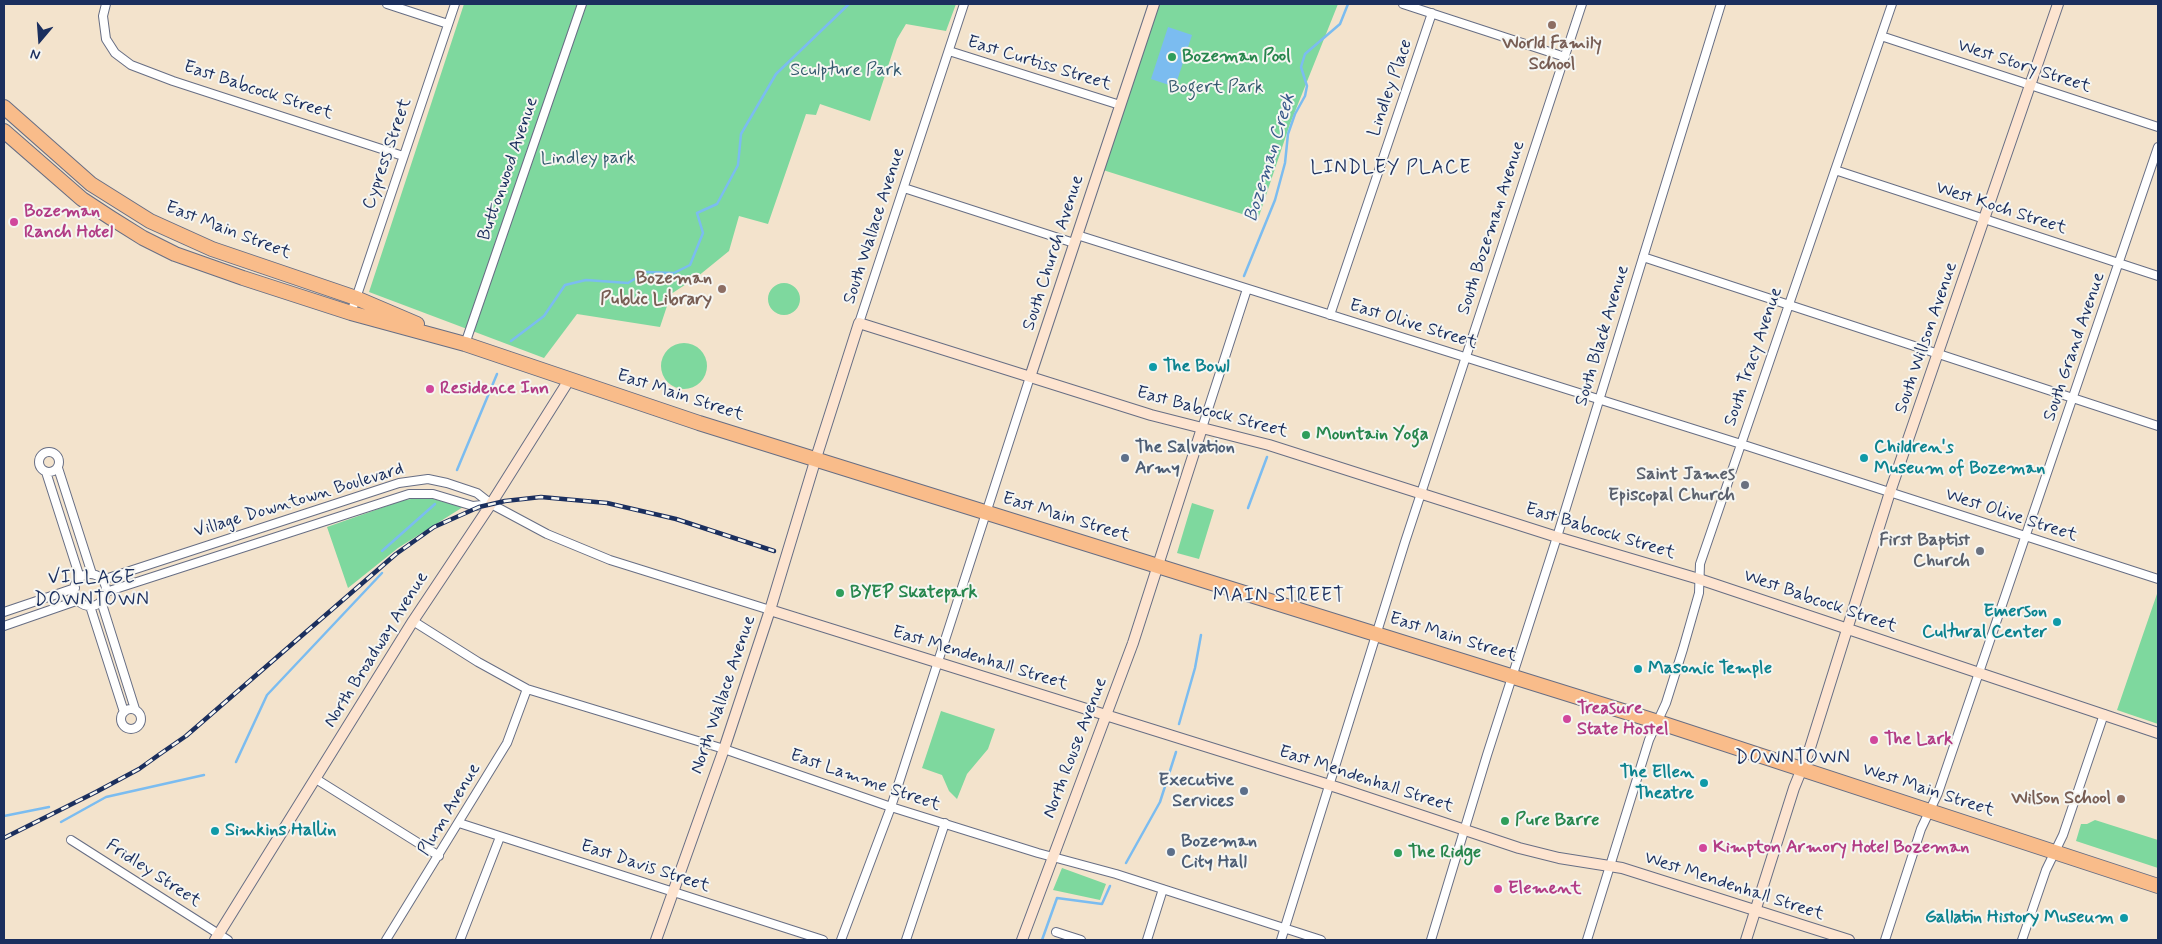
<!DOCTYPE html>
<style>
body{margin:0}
#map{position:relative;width:2162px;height:944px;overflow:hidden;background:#f3e3cc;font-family:Mynerve,sans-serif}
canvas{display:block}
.frame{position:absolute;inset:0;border:5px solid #1b2f5e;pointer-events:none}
.north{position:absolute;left:15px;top:15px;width:50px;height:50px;-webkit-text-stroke:4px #f6f6f2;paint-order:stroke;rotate:198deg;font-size:14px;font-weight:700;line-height:20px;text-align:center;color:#1b2f5e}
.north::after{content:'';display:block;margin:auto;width:18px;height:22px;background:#1b2f5e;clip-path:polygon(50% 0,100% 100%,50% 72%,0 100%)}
</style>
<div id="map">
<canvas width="2162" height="944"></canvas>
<div class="frame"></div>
<div class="north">N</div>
</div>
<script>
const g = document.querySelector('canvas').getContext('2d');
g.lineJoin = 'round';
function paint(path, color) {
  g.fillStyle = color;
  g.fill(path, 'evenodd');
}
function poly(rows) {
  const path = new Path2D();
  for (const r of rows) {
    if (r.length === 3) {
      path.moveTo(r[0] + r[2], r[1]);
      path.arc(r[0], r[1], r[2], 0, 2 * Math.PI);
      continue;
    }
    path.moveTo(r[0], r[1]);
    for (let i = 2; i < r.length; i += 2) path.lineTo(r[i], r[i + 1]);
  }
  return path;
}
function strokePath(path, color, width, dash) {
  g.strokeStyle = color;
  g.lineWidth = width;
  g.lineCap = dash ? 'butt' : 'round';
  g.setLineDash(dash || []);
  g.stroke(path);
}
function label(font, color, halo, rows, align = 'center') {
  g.font = font + ' Mynerve,sans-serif';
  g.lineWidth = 4;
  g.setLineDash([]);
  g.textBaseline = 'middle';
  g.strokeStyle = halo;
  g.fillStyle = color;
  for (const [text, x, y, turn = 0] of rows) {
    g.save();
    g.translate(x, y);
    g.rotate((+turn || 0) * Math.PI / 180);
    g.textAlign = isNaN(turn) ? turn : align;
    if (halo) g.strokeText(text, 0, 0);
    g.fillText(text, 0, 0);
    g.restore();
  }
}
paint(poly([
 [464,4,956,4,946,31,906,24,897,39,870,121,820,104,816,115,806,114,768,224,739,216,729,251,697,277,671,294,660,327,577,314,544,358,369,292],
 [1158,4,1338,4,1290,124,1258,219,1103,170],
 [784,299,16],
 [684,366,23],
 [426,497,463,507,398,548,348,588,327,527,404,500],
 [1192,503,1214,510,1199,559,1177,553],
 [2158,591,2158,724,2117,710],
 [941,711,995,729,988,749,967,774,957,799,949,791,942,775,922,768],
 [2095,820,2158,840,2158,868,2076,841,2081,824,2087,824],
 [1062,868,1106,884,1100,900,1053,890]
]), '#7ed89e');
paint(poly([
 [1168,27,1192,35,1175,87,1151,79]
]), '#7bbcf0');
strokePath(poly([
 [1244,276,1275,200,1285,163,1288,134,1295,114,1305,96,1307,86,1301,67,1305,54,1340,24,1348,4],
 [511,341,544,316,565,285,586,280,628,283,646,272,674,273,690,265,703,233,697,213,717,204,738,165,741,134,776,74,849,4],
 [457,470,497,374],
 [1248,508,1267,457],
 [382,551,435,504],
 [1179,724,1195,668,1201,635],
 [236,762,267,695,382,573],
 [4,816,49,807],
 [61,822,106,797,204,775],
 [1126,863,1160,802,1176,752],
 [1042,940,1057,898,1102,904,1110,886]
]), '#7bbcf0', 2.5);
const street = poly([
 [106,4,103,16,106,39,115,53,131,65,173,81,403,156],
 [387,4,448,24],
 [1403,4,1565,57],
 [1881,36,2158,127],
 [949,51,1120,105],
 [1835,170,2158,276],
 [904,188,1074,243],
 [1077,235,1741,444,2158,579],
 [1643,257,2158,426],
 [351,313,455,4],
 [1330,315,1432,13],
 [859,323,964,4],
 [465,344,582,4],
 [1202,428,1247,289],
 [49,462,10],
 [58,468,92,574],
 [46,472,80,578],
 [90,590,16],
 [102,580,399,483,428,479,447,483,477,493,491,504,547,534,610,560,770,610],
 [106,592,409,494,433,494,473,506,491,504],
 [101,601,135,709],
 [90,606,124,712],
 [4,612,75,588],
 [413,621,478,662,527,689,724,749,891,807,1038,853,1116,874,1321,940],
 [4,626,79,600],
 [131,719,10],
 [316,779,439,856],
 [459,823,823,940],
 [71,840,228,940],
 [1056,932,1081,940],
 [386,940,507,743,527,689],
 [460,940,500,837],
 [841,940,891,807,1030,377],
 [906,940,945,823],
 [1147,940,1163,889],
 [1281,940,1405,542,1582,4],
 [1431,940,1487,755,1557,537,1721,4],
 [1587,940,1649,740,1666,703,1683,649,1699,593,1700,564,1892,4],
 [1885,940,1921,829,1938,793,2158,147],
 [2022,940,2046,870,2063,835,2104,714]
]);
const secondary = poly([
 [1030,377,1154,4],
 [770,610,1339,788,1519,848,1559,858,1622,868,1849,940],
 [215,940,413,621,491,504,569,380],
 [656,940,724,749,770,610,816,458,859,323,1151,415,1269,445,1557,537,1699,579,2158,733],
 [1022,940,1133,643,1202,428],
 [1746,940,1794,788,1809,751,1890,492,2058,4]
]);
const highway = poly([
 [4,107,91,184,150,221,212,249,356,298,417,324],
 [4,131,82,199,111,218,143,238,175,254,243,278,351,313,465,344,699,423,1658,722,2158,886]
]);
strokePath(street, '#676e84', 10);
strokePath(secondary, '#676e84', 12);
strokePath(highway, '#676e84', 16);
strokePath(street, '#fff', 8);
strokePath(secondary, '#fde4d0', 10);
strokePath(highway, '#f9bc8a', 14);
const rail = poly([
 [4,838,96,792,139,769,160,754,186,736,396,554,434,527,479,507,505,501,541,497,607,503,676,519,774,551]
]);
strokePath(rail, '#1b2f5e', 4.5);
strokePath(rail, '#f6f6f2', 2.5, [8]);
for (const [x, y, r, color] of [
 [1552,25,5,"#8d6e63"],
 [1172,57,5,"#2e9e5b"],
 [14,222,5,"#d1479c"],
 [722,289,5,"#8d6e63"],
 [1153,367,5,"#0f9aa8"],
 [430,389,5,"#d1479c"],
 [1306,435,5,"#2e9e5b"],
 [1125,458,5,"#5c6f8a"],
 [1864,458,5,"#0f9aa8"],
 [1745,485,5,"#6b7280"],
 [1980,551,5,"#6b7280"],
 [840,593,5,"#2e9e5b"],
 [2057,622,5,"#0f9aa8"],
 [1638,669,5,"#0f9aa8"],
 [1567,719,5,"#d1479c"],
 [1874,740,5,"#d1479c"],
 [1704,783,5,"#0f9aa8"],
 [1244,791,5,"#5c6f8a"],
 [2121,799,5,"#8d6e63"],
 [1505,821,5,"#2e9e5b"],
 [215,831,5,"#0f9aa8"],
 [1703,848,5,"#d1479c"],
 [1171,852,5,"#5c6f8a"],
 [1398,853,5,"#2e9e5b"],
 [1498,889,5,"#d1479c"],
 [2124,918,5,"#0f9aa8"]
]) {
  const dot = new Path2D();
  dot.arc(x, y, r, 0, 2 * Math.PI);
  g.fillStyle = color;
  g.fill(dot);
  strokePath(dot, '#f6f6f2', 2);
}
label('bold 18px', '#785e54', '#f6f6f2', [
 ["World Family",1552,44,"center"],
 ["School",1552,65,"center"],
 ["Bozeman",712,279],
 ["Public Library",712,300],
 ["Wilson School",2111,799]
], 'right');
label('bold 18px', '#27864d', '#f6f6f2', [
 ["Bozeman Pool",1182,57],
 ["Mountain Yoga",1316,435],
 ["BYEP Skatepark",850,593],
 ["Pure Barre",1515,821],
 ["The Ridge",1408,853]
], 'left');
label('18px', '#1b2f5e', '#f6f6f2', [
 ["East Curtiss Street",1039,64,17],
 ["West Story Street",2024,67,18],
 ["Lindley Place",1391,88,-71],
 ["East Babcock Street",258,91,18],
 ["Cypress Street",388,154,-71],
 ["Buttonwood Avenue",509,169,-71],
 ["West Koch Street",2001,209,18],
 ["South Wallace Avenue",875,226,-72],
 ["South Bozeman Avenue",1492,228,-72],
 ["East Main Street",228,231,21],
 ["South Church Avenue",1054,253,-72],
 ["East Olive Street",1413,325,17],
 ["South Black Avenue",1603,336,-73],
 ["South Willson Avenue",1927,338,-71],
 ["South Grand Avenue",2075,347,-71],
 ["South Tracy Avenue",1754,357,-71],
 ["East Main Street",680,396,18],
 ["East Babcock Street",1212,413,15],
 ["Village Downtown Boulevard",299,501,-17],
 ["West Olive Street",2011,516,18],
 ["East Main Street",1066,518,17],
 ["East Babcock Street",1600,532,17],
 ["West Babcock Street",1820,602,19],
 ["East Main Street",1453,638,17],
 ["North Broadway Avenue",377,650,-58],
 ["East Mendenhall Street",980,659,17],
 ["North Wallace Avenue",724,695,-71],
 ["North Rouse Avenue",1076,748,-69],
 ["East Mendenhall Street",1366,780,18],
 ["East Lamme Street",865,781,19],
 ["West Main Street",1928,791,18],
 ["Plum Avenue",450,810,-59],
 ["East Davis Street",645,867,18],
 ["Fridley Street",153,874,33],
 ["West Mendenhall Street",1734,887,18]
]);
label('18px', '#34596e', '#f6f6f2', [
 ["Sculpture Park",846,71],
 ["Bogert Park",1216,88],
 ["Lindley park",588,159]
]);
label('bold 18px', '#b23c85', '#f6f6f2', [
 ["Bozeman",24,212],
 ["Ranch Hotel",24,233],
 ["Residence Inn",440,389],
 ["Treasure",1577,709],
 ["State Hostel",1577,730],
 ["The Lark",1884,740],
 ["Kimpton Armory Hotel Bozeman",1713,848],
 ["Element",1508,889]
], 'left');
label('bold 18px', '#0d838f', '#f6f6f2', [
 ["The Bowl",1163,367],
 ["Children's",1874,448],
 ["Museum of Bozeman",1874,469],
 ["Emerson",2047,612,"right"],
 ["Cultural Center",2047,633,"right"],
 ["Masonic Temple",1648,669],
 ["The Ellen",1694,773,"right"],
 ["Theatre",1694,794,"right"],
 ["Simkins Hallin",225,831],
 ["Gallatin History Museum",2114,918,"right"]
], 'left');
label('bold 18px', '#4e5e75', '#f6f6f2', [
 ["The Salvation",1135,448],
 ["Army",1135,469],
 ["Executive",1234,781,"right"],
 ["Services",1234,802,"right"],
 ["Bozeman",1181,842],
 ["City Hall",1181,863]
], 'left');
label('bold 18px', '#5b616d', '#f6f6f2', [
 ["Saint James",1735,475],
 ["Episcopal Church",1735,496],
 ["First Baptist",1970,541],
 ["Church",1970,562]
], 'right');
label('italic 19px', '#38598a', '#f6f6f2', [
 ["Bozeman Creek",1271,158,-73]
]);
g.letterSpacing = '1px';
label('19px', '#1b2f5e', '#f6f6f2', [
 ["LINDLEY PLACE",1391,169],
 ["VILLAGE",92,579],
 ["DOWNTOWN",92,601],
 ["MAIN STREET",1279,597],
 ["DOWNTOWN",1793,759]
]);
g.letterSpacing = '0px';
</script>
